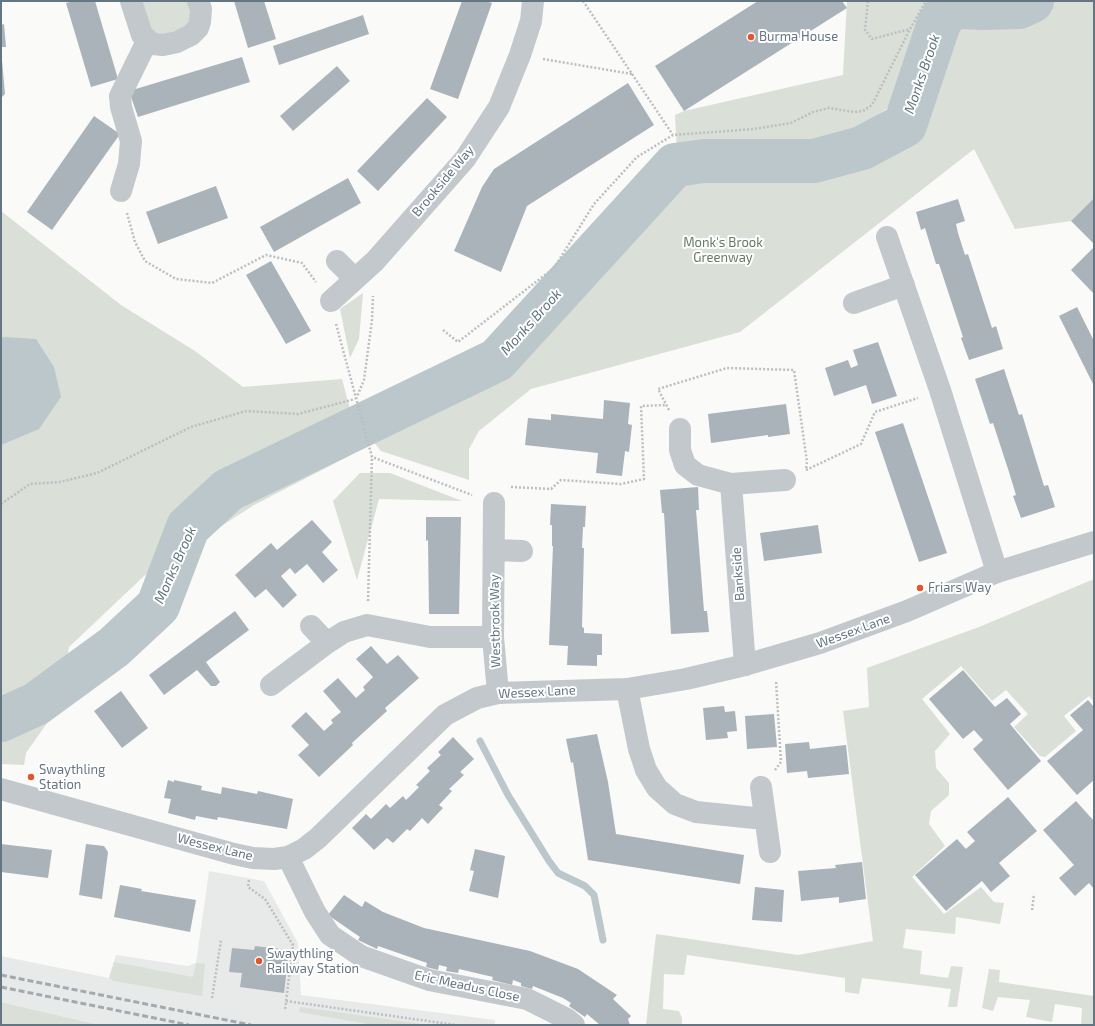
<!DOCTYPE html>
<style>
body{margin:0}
#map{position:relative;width:1095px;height:1026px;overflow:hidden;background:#fafaf8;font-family:"Exo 2",sans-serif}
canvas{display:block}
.frame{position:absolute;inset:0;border:2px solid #657683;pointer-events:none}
</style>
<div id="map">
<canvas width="1095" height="1026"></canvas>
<div class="frame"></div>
</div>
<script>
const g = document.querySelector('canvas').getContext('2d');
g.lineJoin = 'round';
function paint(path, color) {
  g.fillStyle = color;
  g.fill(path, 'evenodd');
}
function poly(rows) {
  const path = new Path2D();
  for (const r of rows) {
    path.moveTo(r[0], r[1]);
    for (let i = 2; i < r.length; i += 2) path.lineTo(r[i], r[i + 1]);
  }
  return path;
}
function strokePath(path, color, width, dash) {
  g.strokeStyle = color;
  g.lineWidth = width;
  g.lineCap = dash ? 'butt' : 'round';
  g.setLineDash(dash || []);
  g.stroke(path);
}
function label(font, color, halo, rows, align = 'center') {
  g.font = font + ' "Exo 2",sans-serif';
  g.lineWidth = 4;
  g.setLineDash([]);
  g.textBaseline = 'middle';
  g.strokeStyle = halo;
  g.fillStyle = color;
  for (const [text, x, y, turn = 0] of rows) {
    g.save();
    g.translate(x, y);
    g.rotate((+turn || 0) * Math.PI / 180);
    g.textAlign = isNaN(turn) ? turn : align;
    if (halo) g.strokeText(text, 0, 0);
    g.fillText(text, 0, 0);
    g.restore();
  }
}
paint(poly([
 [209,871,264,881,298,943,301,995,495,1020,495,1025,100,1025,1,1002,1,956,109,978,116,955,188,966,196,963]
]), '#e8e9e9');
paint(poly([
 [140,1,189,1,193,15,187,27,159,36,153,34],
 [847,1,945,1,936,6,933,11,920,41,907,87,892,105,849,135,827,143,778,149,677,153,675,115,684,111,843,75],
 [1054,1,1094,1,1094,198,1071,221,1015,229,974,149,740,332,531,389,479,431,469,449,469,480,381,451,373,441,410,424,447,400,502,375,686,181,702,175,735,176,817,168,856,159,884,145,910,129,938,65,952,20,960,16,1029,20,1046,11],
 [1,211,121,305,195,351,243,387,342,379,360,447,351,455,254,505,144,576,69,647,59,706,26,753,24,765,1,764],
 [363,293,359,339,350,358,340,309],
 [360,473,390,473,462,501,379,499,357,580,333,501],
 [1094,579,1094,702,1089,696,1064,716,1076,731,1045,757,1040,756,1014,727,1028,714,1006,690,992,701,961,666,922,699,950,734,935,751,936,768,949,783,949,795,931,811,929,824,945,846,912,877,944,914,981,887,994,902,1004,903,1000,924,956,917,955,934,906,929,903,948,922,951,920,974,948,978,951,966,963,967,957,1007,948,1007,951,989,862,978,859,994,845,992,845,978,687,955,684,975,664,974,663,1009,679,1011,682,1018,682,1025,646,1025,656,934,798,955,873,941,843,711,869,707,867,668,979,627],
 [114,962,193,977,196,963,205,964,202,996,114,981,109,978],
 [989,969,1000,970,999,982,1094,996,1094,1025,1081,1025,1082,1008,1055,1004,1052,1022,1026,1017,1030,1000,998,997,993,1011,982,1008],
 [1,1002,61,1016,100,1025,1,1025],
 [300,1007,429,1025,373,1025,299,1012]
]), '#dadfd7');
paint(poly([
 [5,337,36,339,54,367,61,397,39,429,1,445,1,338]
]), '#bbc7cb');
strokePath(poly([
 [323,444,331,458],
 [480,741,508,795,549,861,558,873,585,886,594,895,603,940]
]), '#bbc7cb', 7);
strokePath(poly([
 [1,720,36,704,114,647,158,606,188,527,228,490,497,360,675,165,704,161,814,161,862,148,905,125,939,23,948,10,959,7,986,8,1019,7,1032,1]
]), '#bbc7cb', 44);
paint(poly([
 [74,1,95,1,118,79,91,87,66,3],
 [234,1,264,1,276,39,248,48],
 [462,1,486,1,492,3,458,99,430,89],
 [758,1,842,1,847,8,684,111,655,66],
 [363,15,369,34,279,65,273,46],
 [4,24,6,47,1,47,1,25],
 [1,49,5,94,1,98],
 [242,57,250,82,138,117,129,91],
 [337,66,350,81,293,131,280,116],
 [628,83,654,125,527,206,501,272,454,251,482,187,494,169],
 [427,98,447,117,378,191,357,171],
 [94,116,120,134,52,230,27,212],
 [348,178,361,203,274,252,260,227],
 [216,186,228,218,158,244,146,212],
 [1094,198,1094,244,1071,221],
 [958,199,965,221,956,224,958,233,965,255,968,254,992,328,996,326,1003,349,969,360,961,338,963,337,939,264,936,264,925,228,921,230,916,212],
 [1093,248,1094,249,1094,294,1071,270],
 [271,261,311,331,286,344,246,275],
 [1077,307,1094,341,1094,386,1059,316],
 [878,342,897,396,872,404,866,385,834,396,825,368,848,360,851,368,858,365,853,350],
 [1004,369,1019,415,1022,414,1044,486,1048,485,1055,507,1021,518,1013,496,1016,495,1009,472,993,423,990,424,975,379],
 [604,400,630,403,628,424,632,425,629,452,625,451,622,476,596,473,598,453,525,445,528,418,551,420,551,414,603,419],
 [786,404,790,434,768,437,768,435,711,443,708,414],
 [903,423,947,553,919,562,875,432],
 [698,487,699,510,696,510,704,611,707,611,709,632,671,634,664,513,662,513,660,490],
 [551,504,586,506,585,527,583,527,582,548,584,548,582,627,584,628,584,633,602,634,602,655,597,655,597,666,567,665,568,646,549,645,553,546,552,546,552,525,550,525],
 [426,517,461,517,459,614,429,614,428,540,426,541],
 [312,520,332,542,322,552,338,570,323,583,307,564,295,574,290,568,281,576,297,595,283,608,266,589,255,598,235,575,271,543,277,550],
 [818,525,822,553,764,561,760,533],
 [235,611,249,630,206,662,220,682,216,686,211,686,197,670,164,695,149,675],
 [371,646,387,664,398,655,419,678,385,708,387,711,352,743,353,745,319,777,298,755,309,745,291,726,306,712,324,731,333,723,331,720,341,712,323,691,338,678,356,698,365,690,363,687,373,677,356,659],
 [963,670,995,707,1007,698,1021,714,1010,724,1041,761,1008,790,973,749,983,740,974,730,963,739,929,699],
 [121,691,148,728,122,748,94,711],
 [1088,700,1094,707,1094,780,1077,795,1047,761,1083,730,1070,715],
 [724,706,725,712,735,711,737,731,727,732,728,738,706,740,703,708],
 [774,714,777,747,747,749,745,716],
 [597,734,608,782,616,834,744,855,740,884,588,860,573,762,571,763,566,739],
 [453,737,474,759,460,772,464,775,449,789,452,791,439,805,443,808,428,824,422,818,410,831,407,829,393,843,387,838,374,850,352,828,366,814,371,819,386,804,390,808,403,796,406,800,419,787,416,785,430,771,427,768,441,755,438,752],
 [809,742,810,749,846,745,849,774,808,778,807,771,787,773,785,744],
 [168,780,174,782,174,780,202,786,201,790,221,794,222,787,257,794,258,791,293,799,287,829,218,817,217,820,196,816,195,820,168,813,171,799,164,798],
 [1008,797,1037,831,999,863,1010,876,991,892,982,881,946,911,915,875,957,839,966,849,968,847,975,841,967,832],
 [1076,801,1094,821,1094,889,1089,883,1075,896,1059,878,1074,865,1043,830],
 [1,844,52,850,48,878,1,872],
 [86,844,104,846,108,852,102,899,79,895],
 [475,849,505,856,498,898,469,891,474,871,470,870],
 [862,862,866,899,839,903,839,897,801,901,798,871,836,868,835,865],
 [120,885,142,889,141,891,196,900,190,932,114,917],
 [755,887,784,890,782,922,752,920],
 [344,895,362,907,365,901,383,912,424,928,530,951,578,969,617,995,613,999,631,1016,628,1019,630,1025,600,1025,587,1014,585,1017,569,1006,571,1003,563,998,533,986,532,989,521,986,521,983,513,980,512,985,492,980,493,977,459,969,458,973,446,971,447,967,439,965,438,970,426,967,427,963,378,946,377,949,358,940,360,937,328,915],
 [255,946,289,950,284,993,240,987,242,973,229,972,232,948,254,950]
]), '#aab3b9');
strokePath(poly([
 [583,1,673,135],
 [868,1,865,30,872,39,910,29],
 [543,59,632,74],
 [127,213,135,242,145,261,176,279,212,283,266,255,302,263,316,282],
 [336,324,372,457,472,495],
 [443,330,458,342,554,268,594,204,637,157,673,135,754,129,791,123,813,112,829,108,854,112,863,111,872,105,910,29,926,1],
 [356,399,364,380,372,320,373,296],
 [669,410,658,389,727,368,794,370,807,462,806,470],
 [806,470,861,444,875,412,918,398],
 [511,487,551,489,561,480,621,484,644,479,641,406,666,405],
 [1,504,30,484,60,482,97,473,191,427,246,411,298,414,355,399],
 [368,601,372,457],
 [775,770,781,762,776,681],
 [249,880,248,887,265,899,293,945,285,1010],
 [1032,910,1034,894],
 [212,998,221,940],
 [286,1001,456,1025]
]), '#bbbfc2', 2.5, [2, 2]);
strokePath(poly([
 [131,1,142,35,153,44,163,45,177,42,191,35,198,28,200,22,201,9,198,1],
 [121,191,129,164,131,141,121,107,120,96,147,41],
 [887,237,940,390,997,572],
 [337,261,355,279],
 [331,301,375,261,465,159,499,107,520,55,531,21,533,1],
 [854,303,904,285],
 [680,429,680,450,685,465,698,475,731,484],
 [494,503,493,637,498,693],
 [494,550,522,551],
 [311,626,327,643],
 [745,665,731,484,785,480],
 [271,685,327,643,344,632,367,625,430,637,493,637],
 [627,689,639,749,646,770,657,788,675,804,696,812,764,819],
 [761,787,770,852],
 [288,857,315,912,330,935,361,956,429,980,527,999,567,1019,574,1025]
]), '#c3c8cc', 22);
strokePath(poly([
 [1,789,234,854,253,858,274,859,288,857,304,849,318,838,445,715,477,698,498,693,627,689,686,679,745,665,820,643,907,611,997,572,1094,542]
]), '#c3c8cc', 22);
strokePath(poly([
 [1,975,251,1025],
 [1,987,189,1025]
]), '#a2aab0', 3, [6, 3]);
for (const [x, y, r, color] of [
 [751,37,4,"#e4572e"],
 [920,588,4,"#e4572e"],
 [31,777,4,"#e4572e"],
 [259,961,4,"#e4572e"]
]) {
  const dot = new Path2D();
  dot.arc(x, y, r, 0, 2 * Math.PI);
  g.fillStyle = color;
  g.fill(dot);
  strokePath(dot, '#fff', 1.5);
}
label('13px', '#657683', '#fff', [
 ["Burma House",759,37],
 ["Friars Way",928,588],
 ["Swaythling",39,770],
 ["Station",39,785],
 ["Swaythling",267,954],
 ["Railway Station",267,969]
], 'left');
label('13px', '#657683', '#fff', [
 ["Brookside Way",443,181,-50],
 ["Bankside",738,574,-94],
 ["Westbrook Way",495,621,-91],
 ["Wessex Lane",853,631,-20],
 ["Wessex Lane",537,692,-3],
 ["Wessex Lane",215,847,14],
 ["Eric Meadus Close",467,986,12]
]);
label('13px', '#687a64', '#fff', [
 ["Monk's Brook",723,243],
 ["Greenway",723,258]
]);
label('italic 14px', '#60757c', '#fff', [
 ["Monks Brook",922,74,-71],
 ["Monks Brook",531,322,-48],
 ["Monks Brook",175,565,-66]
]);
</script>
